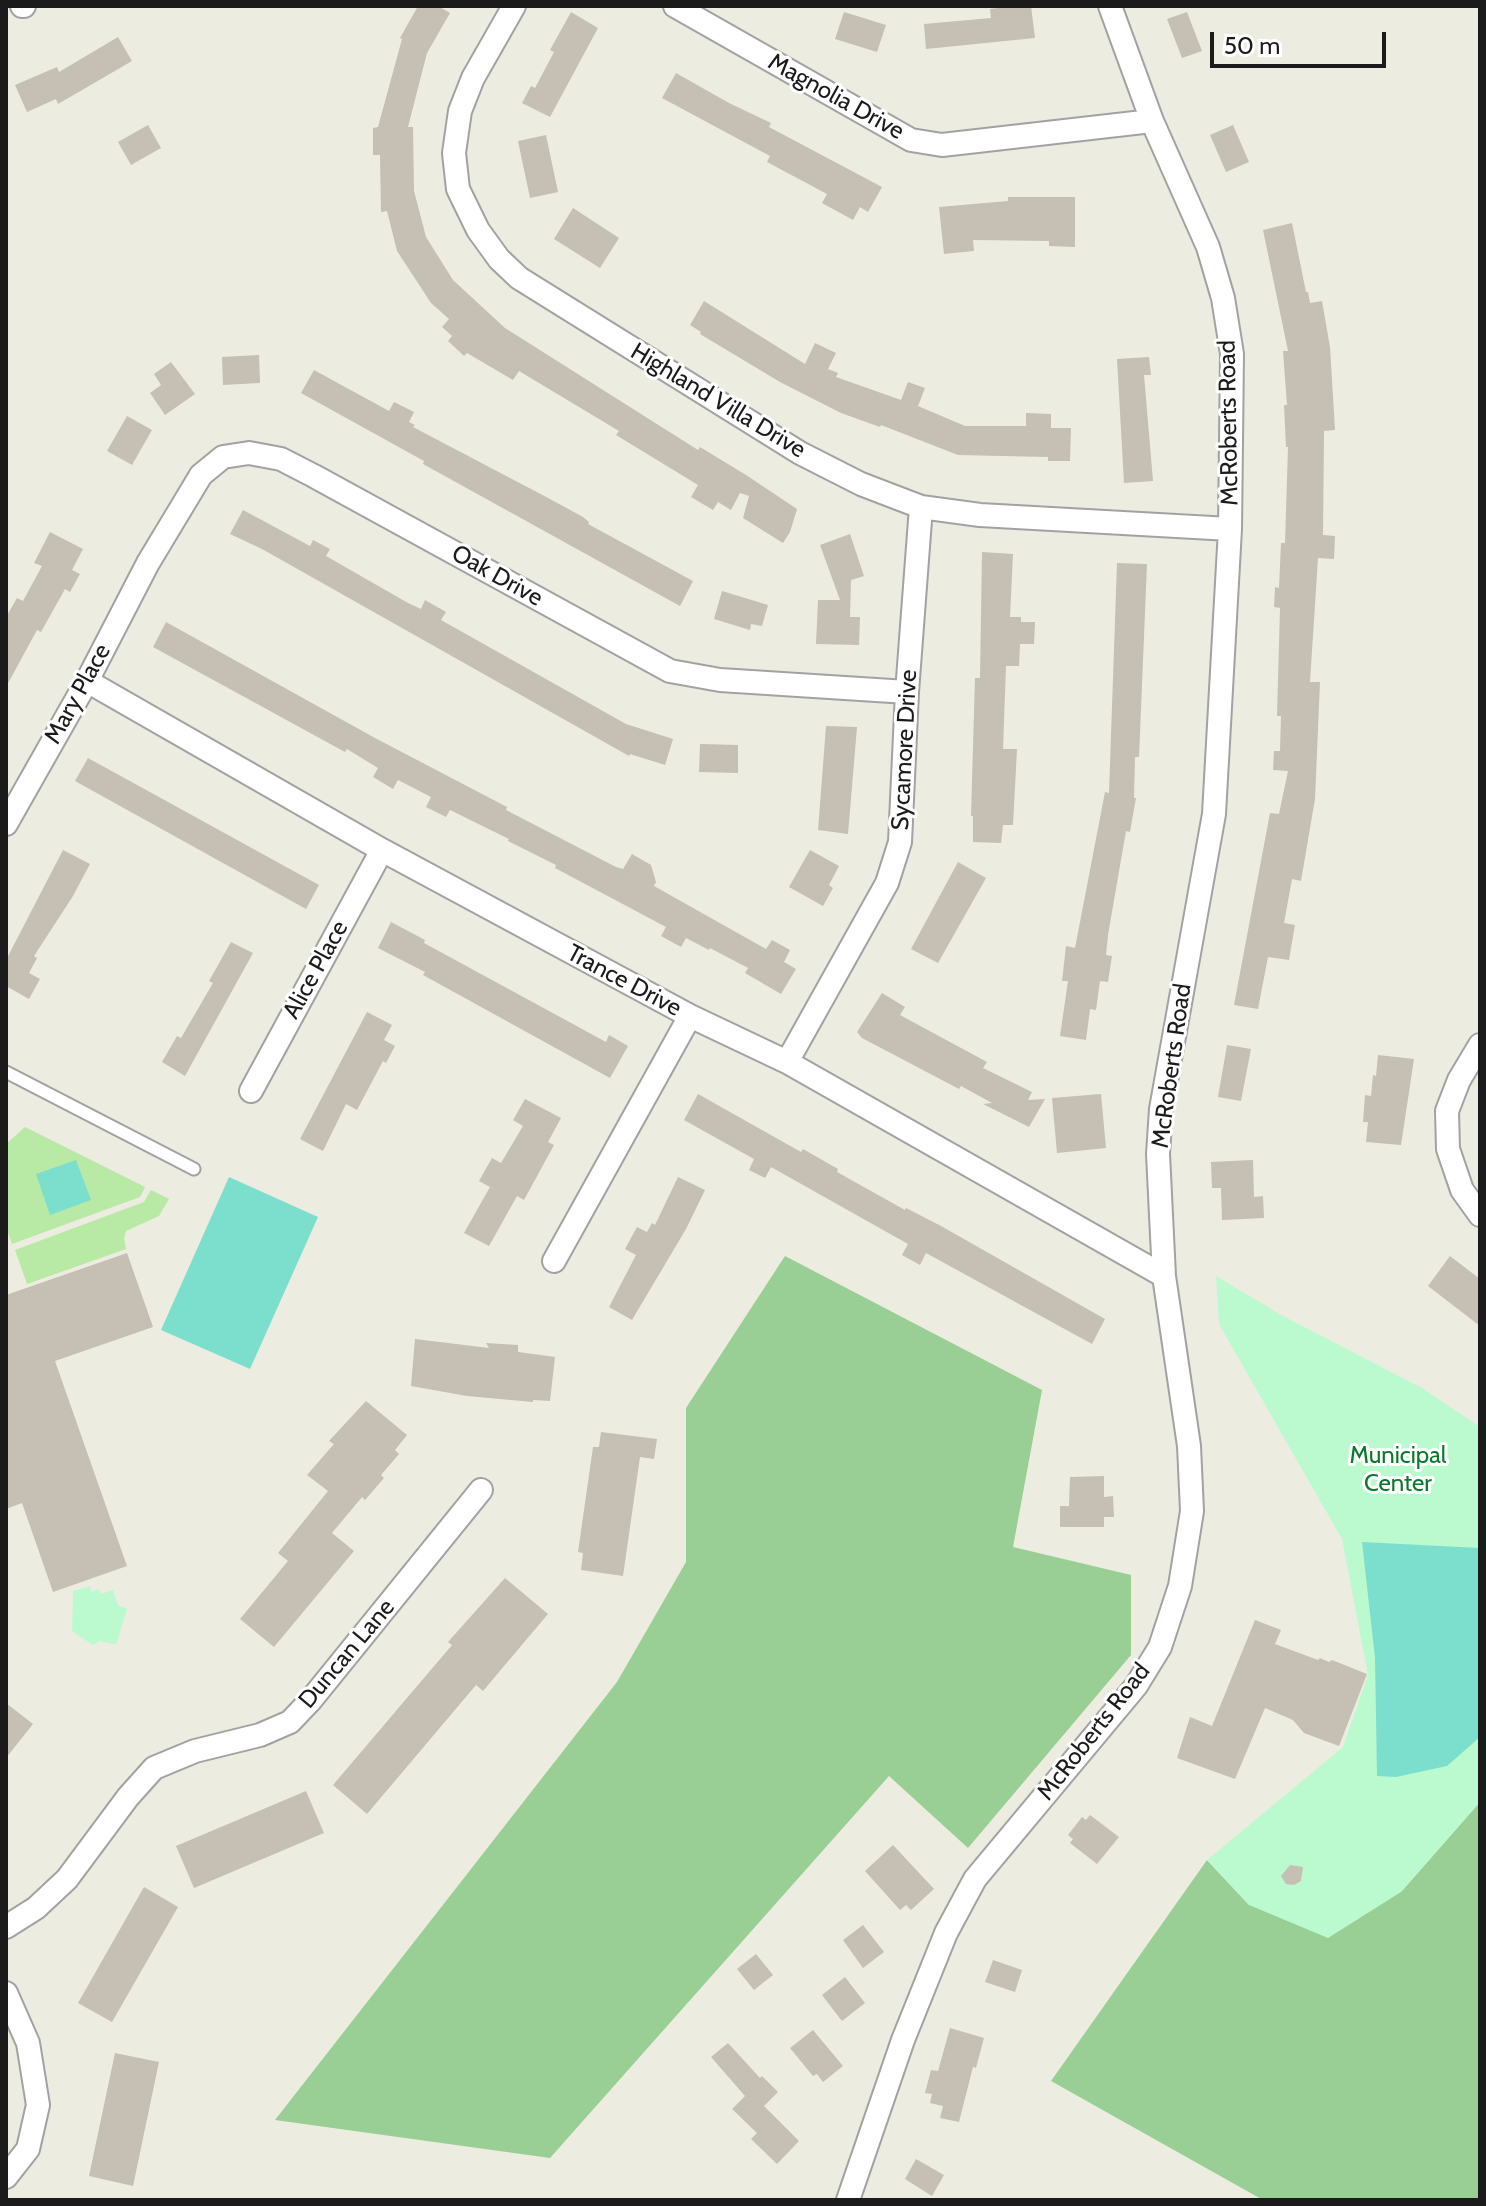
<!DOCTYPE html>
<style>
body{margin:0}
#map{position:relative;width:1486px;height:2206px;overflow:hidden;background:#edece1;font-family:Cabin,sans-serif}
canvas{display:block}
.frame{position:absolute;inset:0;border:8px solid #1b1b1b;pointer-events:none}
.scale{position:absolute;left:1210px;top:32px;width:176px;height:36px;box-sizing:border-box;border:4px solid #1b1b1b;border-top:0;padding-left:10px;font-size:24px;line-height:28px;white-space:nowrap;color:#1b1b1b;-webkit-text-stroke:6px #fff;paint-order:stroke}
</style>
<div id="map">
<canvas width="1486" height="2206"></canvas>
<div class="frame"></div>
<div class="scale">50 m</div>
</div>
<script>
const g = document.querySelector('canvas').getContext('2d');
g.lineJoin = 'round';
function paint(path, color) {
  g.fillStyle = color;
  g.fill(path, 'evenodd');
}
function poly(rows) {
  const path = new Path2D();
  for (const r of rows) {
    path.moveTo(r[0], r[1]);
    for (let i = 2; i < r.length; i += 2) path.lineTo(r[i], r[i + 1]);
  }
  return path;
}
function strokePath(path, color, width, dash) {
  g.strokeStyle = color;
  g.lineWidth = width;
  g.lineCap = dash ? 'butt' : 'round';
  g.setLineDash(dash || []);
  g.stroke(path);
}
function label(font, color, halo, rows, align = 'center') {
  g.font = font + ' Cabin,sans-serif';
  g.lineWidth = 6;
  g.setLineDash([]);
  g.textBaseline = 'middle';
  g.strokeStyle = halo;
  g.fillStyle = color;
  for (const [text, x, y, turn = 0] of rows) {
    g.save();
    g.translate(x, y);
    g.rotate((+turn || 0) * Math.PI / 180);
    g.textAlign = isNaN(turn) ? turn : align;
    if (halo) g.strokeText(text, 0, 0);
    g.fillText(text, 0, 0);
    g.restore();
  }
}
paint(poly([
 [25,1127,145,1187,140,1197,12,1244,6,1227,6,1144],
 [151,1190,169,1199,159,1216,126,1231,124,1238,126,1249,27,1284,15,1250,144,1202]
]), '#b8e9a5');
paint(poly([
 [785,1256,1042,1390,1013,1547,1131,1575,1131,1655,968,1848,889,1776,550,2158,275,2120,617,1682,686,1562,686,1408],
 [1480,1802,1480,2200,1263,2200,1051,2081,1207,1860,1249,1905,1401,1892]
]), '#99ce94');
paint(poly([
 [1216,1276,1283,1316,1422,1388,1480,1427,1480,1802,1401,1892,1328,1938,1249,1905,1207,1860,1343,1747,1368,1675,1342,1539,1219,1324],
 [90,1586,91,1592,99,1589,101,1594,113,1590,118,1605,127,1609,116,1645,100,1641,93,1645,72,1631,73,1591]
]), '#bbface');
paint(poly([
 [76,1160,91,1200,50,1215,36,1174],
 [229,1177,318,1217,250,1369,161,1330],
 [1362,1542,1480,1548,1480,1737,1447,1766,1396,1777,1377,1776,1375,1658]
]), '#7cdfce');
paint(poly([
 [418,6,438,6,450,13,427,53,408,127,413,127,414,191,426,237,453,280,505,328,698,450,700,447,746,475,797,509,790,532,783,543,743,518,749,496,740,493,731,510,718,502,713,510,691,497,698,485,616,435,619,431,519,371,513,380,467,353,464,356,448,341,452,336,442,327,449,319,431,303,397,251,387,211,381,212,380,155,373,155,373,128,378,127,402,39,400,38],
 [1014,6,1031,6,1035,38,926,49,924,24,991,18,990,9],
 [571,12,598,28,550,117,522,103,531,86,535,88,554,52,550,50],
 [844,12,886,25,877,52,835,39],
 [1187,12,1202,51,1182,58,1167,19],
 [118,37,132,61,58,104,56,99,27,112,15,85,57,67,59,72],
 [676,73,729,103,771,123,769,127,882,187,868,212,860,207,853,220,822,203,827,194,767,162,770,156,662,98],
 [148,125,161,148,131,165,118,142],
 [1233,125,1249,162,1226,172,1210,135],
 [546,135,558,192,530,198,518,141],
 [1008,197,1075,197,1075,247,1049,246,1049,241,973,240,974,251,944,254,939,207,1008,201],
 [573,208,619,238,600,268,554,239],
 [1292,223,1306,292,1308,292,1310,303,1322,301,1330,347,1335,430,1324,431,1323,535,1335,536,1334,559,1318,558,1310,682,1320,682,1315,799,1301,881,1292,879,1284,923,1295,925,1289,960,1268,957,1258,1009,1234,1005,1270,813,1279,814,1288,771,1273,770,1274,751,1280,751,1281,716,1277,716,1280,608,1274,607,1275,587,1279,588,1281,543,1285,543,1288,447,1286,447,1284,405,1287,405,1283,351,1288,351,1263,230],
 [704,301,805,364,815,343,836,353,828,369,838,373,836,377,901,400,908,382,925,388,918,406,965,426,1026,426,1026,413,1051,414,1051,428,1071,428,1070,461,1048,461,1048,457,958,455,881,425,880,427,841,413,780,382,700,334,701,332,690,325],
 [259,355,260,383,223,385,222,357],
 [1149,357,1151,375,1144,375,1153,481,1124,483,1117,359],
 [171,362,195,394,165,415,150,393,161,385,154,374],
 [314,370,389,411,394,402,414,412,409,422,415,425,413,427,550,499,583,517,589,522,588,524,693,581,680,606,423,464,424,461,301,393],
 [127,416,152,430,132,465,107,451],
 [243,510,310,546,313,540,330,549,326,556,408,603,421,609,425,600,446,612,441,620,626,724,673,739,665,765,630,754,629,756,262,549,230,534],
 [50,532,83,549,72,570,80,574,70,592,65,589,41,632,37,630,6,687,6,617,17,598,23,601,42,566,34,563],
 [850,534,864,576,851,580,850,617,860,617,859,645,816,644,818,600,840,600,820,545],
 [982,552,1013,554,1010,617,1021,617,1021,622,1035,622,1034,644,1020,644,1019,666,1006,666,1003,749,1017,749,1013,825,1003,825,1001,843,973,842,973,816,971,816,975,678,980,678],
 [1117,563,1147,564,1139,757,1135,757,1134,798,1136,798,1130,832,1126,831,1108,935,1106,955,1112,956,1108,982,1100,981,1096,1010,1090,1009,1086,1040,1060,1036,1068,981,1062,981,1066,946,1075,948,1105,792,1109,793],
 [722,591,768,605,762,626,751,624,750,630,714,619],
 [166,622,375,738,507,807,506,810,616,867,623,869,632,854,651,865,656,882,654,886,766,949,772,940,790,950,784,962,796,969,781,994,745,973,748,968,710,948,709,950,686,938,681,947,661,936,666,927,555,868,556,865,508,841,509,839,450,810,446,817,426,807,431,797,398,780,393,789,373,777,378,768,347,749,345,752,153,647],
 [826,726,857,727,848,834,818,830],
 [700,744,738,745,738,773,699,772],
 [88,758,319,885,306,909,75,781],
 [63,850,90,864,73,896,34,956,37,958,29,973,40,979,29,999,6,986,6,960],
 [810,850,839,866,829,885,833,888,823,906,789,887],
 [958,862,986,878,938,963,911,949],
 [391,922,425,940,424,943,606,1042,609,1035,628,1046,610,1078,423,975,425,972,378,948],
 [231,942,253,953,185,1076,162,1062,177,1036,181,1038,213,983,209,981],
 [882,993,905,1007,900,1015,987,1062,983,1068,1032,1092,1028,1100,1045,1099,1029,1127,983,1104,992,1103,961,1086,959,1089,862,1038,857,1032],
 [367,1012,392,1025,384,1040,395,1046,386,1063,383,1061,357,1110,346,1104,323,1151,300,1139],
 [1227,1045,1251,1049,1241,1101,1218,1097],
 [1378,1055,1414,1059,1401,1145,1366,1142,1368,1122,1363,1122,1365,1095,1371,1096,1373,1075,1376,1076],
 [698,1094,801,1152,803,1149,838,1169,837,1172,905,1210,906,1208,941,1226,1105,1319,1092,1344,926,1253,920,1265,902,1255,908,1244,771,1167,765,1178,749,1170,754,1159,684,1120],
 [1101,1094,1106,1148,1057,1153,1052,1098],
 [525,1099,561,1118,548,1142,554,1145,524,1200,517,1196,489,1246,464,1233,490,1187,479,1181,492,1158,501,1163,523,1126,513,1120],
 [1253,1160,1254,1197,1263,1196,1264,1218,1222,1220,1221,1188,1212,1188,1211,1162],
 [678,1177,705,1190,686,1229,632,1320,609,1307,636,1255,625,1249,637,1227,647,1232,652,1223,655,1225],
 [127,1253,153,1327,55,1361,127,1566,53,1592,22,1503,6,1509,6,1295],
 [1450,1256,1480,1279,1480,1326,1428,1286],
 [415,1339,489,1348,486,1343,518,1345,518,1352,555,1357,550,1401,533,1400,533,1402,467,1396,411,1386],
 [366,1401,407,1435,395,1450,399,1454,381,1475,384,1478,365,1500,362,1497,332,1533,354,1551,274,1647,240,1619,288,1561,278,1553,328,1491,307,1475,334,1444,329,1441],
 [601,1432,657,1439,654,1459,640,1457,623,1576,581,1570,583,1553,578,1552,593,1447,599,1447],
 [1104,1476,1104,1497,1113,1496,1114,1517,1104,1517,1104,1527,1060,1527,1060,1506,1069,1506,1070,1477],
 [505,1578,548,1614,483,1691,476,1685,367,1814,333,1785,452,1645,448,1642],
 [1255,1620,1281,1630,1275,1644,1318,1660,1320,1658,1329,1662,1332,1660,1367,1674,1339,1746,1304,1733,1293,1720,1265,1708,1235,1779,1177,1758,1190,1717,1212,1726],
 [6,1703,33,1724,6,1758],
 [306,1791,324,1833,194,1888,176,1846],
 [1090,1815,1119,1837,1097,1864,1070,1843,1073,1839,1068,1835,1082,1817,1086,1820],
 [893,1845,934,1889,911,1910,906,1905,900,1910,865,1871],
 [1290,1865,1303,1867,1301,1881,1294,1885,1286,1884,1281,1876],
 [144,1887,178,1907,112,2022,78,2003],
 [863,1925,884,1952,863,1968,843,1940],
 [756,1954,773,1975,754,1990,737,1969],
 [993,1960,1022,1970,1015,1992,985,1982],
 [845,1977,865,2003,842,2021,822,1995],
 [950,2028,984,2038,976,2068,973,2067,959,2122,940,2118,943,2106,930,2103,932,2094,925,2093,931,2070,938,2071],
 [813,2030,843,2066,823,2082,817,2074,813,2076,790,2048],
 [728,2043,760,2078,762,2076,778,2092,764,2106,799,2141,777,2164,751,2139,757,2133,732,2109,745,2096,711,2057],
 [115,2053,159,2062,133,2186,89,2176],
 [916,2159,944,2175,932,2196,905,2179]
]), '#c5bfb4');
const service = poly([
 [6,1072,194,1169]
]);
const minor = poly([
 [22,6,24,6],
 [514,6,473,78,460,111,454,153,458,189,478,230,499,259,519,278,800,453,861,484,921,507,980,515,1230,529],
 [675,6,911,140,942,145,1152,121],
 [87,681,382,850,690,1016,787,1062,1164,1276],
 [6,824,87,681,148,563,201,475,223,457,249,453,281,459,314,476,670,671,720,680,907,692],
 [1480,1045,1459,1080,1447,1111,1448,1149,1462,1190,1480,1215],
 [787,1062,887,883,900,842,907,692,921,507],
 [251,1091,382,850],
 [554,1261,690,1016],
 [6,1927,36,1908,67,1879,128,1797,154,1768,195,1751,260,1735,290,1722,310,1701,481,1490],
 [6,1993,28,2043,38,2105,28,2149,6,2177],
 [848,2200,903,2040,946,1933,975,1879,1136,1686,1160,1647,1180,1586,1192,1511,1189,1446,1164,1276,1158,1154,1161,1109,1214,814,1230,529,1232,354,1223,298,1208,247,1152,121,1110,6]
]);
strokePath(service, '#a2a2a2', 15);
strokePath(minor, '#a2a2a2', 26);
strokePath(service, '#fff', 11);
strokePath(minor, '#fff', 22);
label('24px', '#1b1b1b', '#fff', [
 ["Magnolia Drive",836,97,29],
 ["Highland Villa Drive",718,401,31],
 ["McRoberts Road",1229,423,-91],
 ["Oak Drive",497,576,29],
 ["Mary Place",78,694,-61],
 ["Sycamore Drive",905,750,-87],
 ["Alice Place",316,970,-61],
 ["Trance Drive",624,981,28],
 ["McRoberts Road",1172,1066,-82],
 ["Duncan Lane",347,1654,-50],
 ["McRoberts Road",1094,1732,-52]
]);
label('24px', '#097a2b', '#fff', [
 ["Municipal",1398,1456],
 ["Center",1398,1484]
]);
</script>
